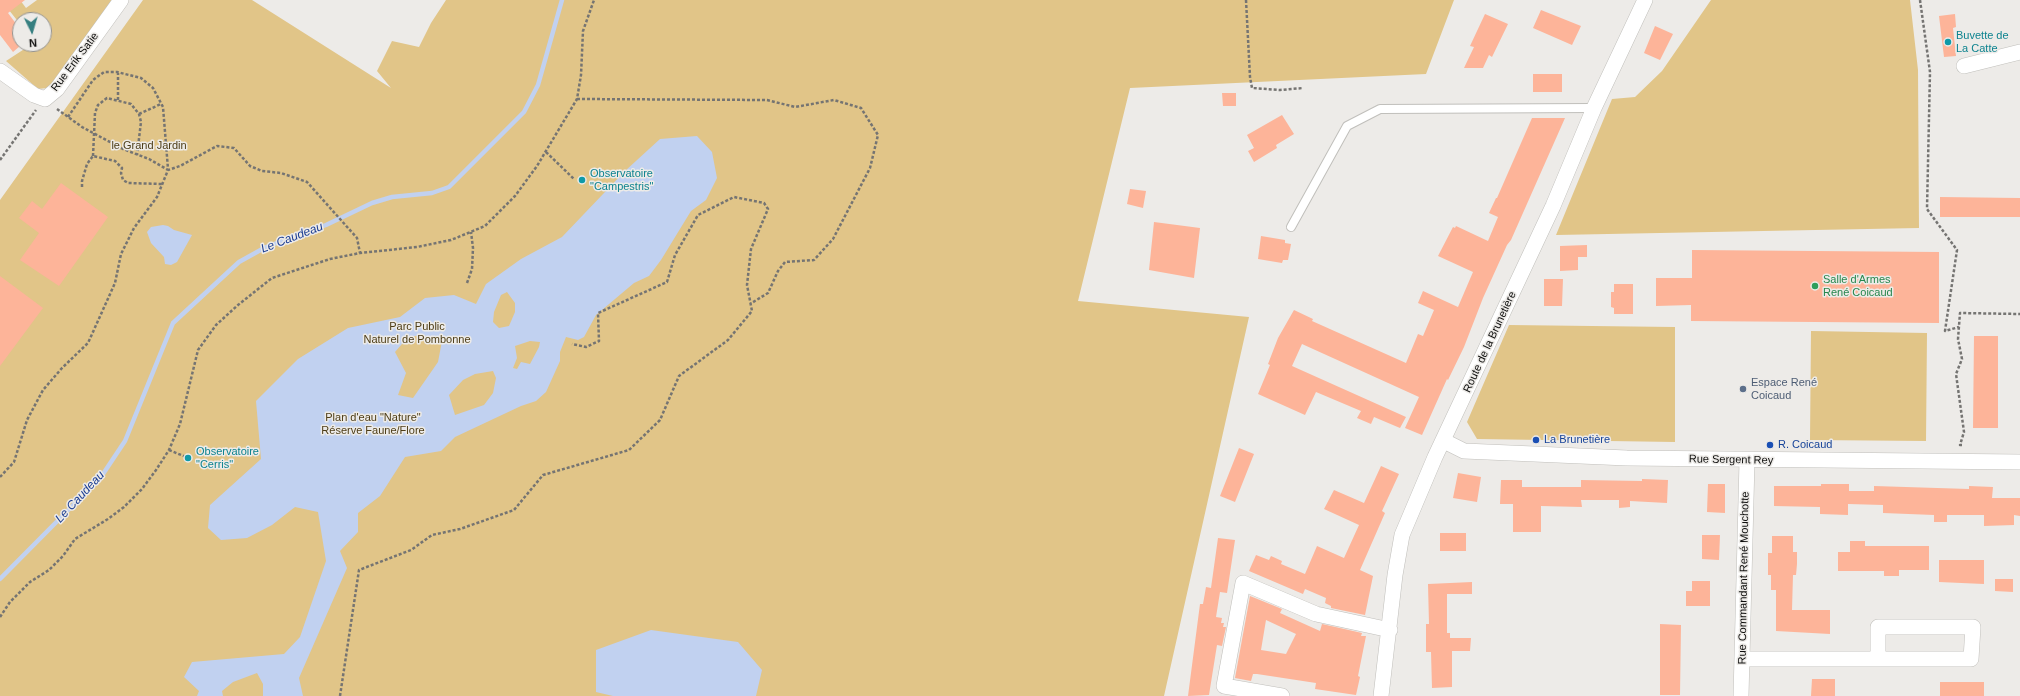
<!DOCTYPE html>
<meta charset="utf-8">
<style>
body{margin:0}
#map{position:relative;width:2020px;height:696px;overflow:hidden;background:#edebe8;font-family:Helvetica,sans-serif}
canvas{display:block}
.north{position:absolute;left:12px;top:12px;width:40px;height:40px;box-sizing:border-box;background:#edebe8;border:1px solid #949390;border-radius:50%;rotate:175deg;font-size:11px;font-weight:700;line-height:16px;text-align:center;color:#0e0e0d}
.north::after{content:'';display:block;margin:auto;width:14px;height:18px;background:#367f80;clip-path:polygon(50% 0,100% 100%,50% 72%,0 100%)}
</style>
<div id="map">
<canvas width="2020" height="696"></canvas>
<div class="north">N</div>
</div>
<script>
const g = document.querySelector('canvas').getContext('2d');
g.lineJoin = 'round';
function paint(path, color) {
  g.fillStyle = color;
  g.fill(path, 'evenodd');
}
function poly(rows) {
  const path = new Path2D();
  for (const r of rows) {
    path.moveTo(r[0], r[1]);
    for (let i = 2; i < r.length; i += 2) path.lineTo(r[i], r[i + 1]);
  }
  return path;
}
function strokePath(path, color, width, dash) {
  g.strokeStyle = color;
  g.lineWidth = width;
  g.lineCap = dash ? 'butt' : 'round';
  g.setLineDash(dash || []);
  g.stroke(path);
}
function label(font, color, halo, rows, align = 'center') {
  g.font = font + ' Helvetica,sans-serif';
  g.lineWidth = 3;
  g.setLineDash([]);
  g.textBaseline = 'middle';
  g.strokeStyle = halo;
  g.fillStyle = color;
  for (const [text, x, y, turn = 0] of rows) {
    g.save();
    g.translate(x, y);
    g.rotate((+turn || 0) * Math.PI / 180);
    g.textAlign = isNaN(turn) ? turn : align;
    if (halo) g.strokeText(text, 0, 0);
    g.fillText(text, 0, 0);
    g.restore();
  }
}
paint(poly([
 [1,0,20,0,26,8,37,0,113,0,53,84,47,88,38,89,6,61,32,44,44,44,44,20,20,20,20,24],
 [143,0,252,0,391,88,377,71,392,41,419,47,431,23,446,0,1454,0,1426,74,1130,88,1078,301,1249,317,1164,696,0,696,0,200],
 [1711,0,1910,0,1918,70,1919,228,1556,235,1612,99,1635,97,1662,71],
 [1509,325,1675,327,1675,442,1477,439,1467,422],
 [1811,331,1927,333,1926,441,1810,440]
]), '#e1c588');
paint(poly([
 [697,136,712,152,717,178,706,200,691,211,661,260,649,276,634,283,596,315,584,337,578,340,566,337,560,352,560,361,546,392,536,401,521,406,455,437,441,451,405,457,380,496,358,513,358,532,340,551,347,568,299,678,303,696,263,696,263,684,257,673,233,682,222,691,223,696,197,696,199,691,184,677,192,662,284,654,300,637,326,561,318,512,295,507,272,525,247,538,221,540,208,528,210,505,261,459,256,401,298,359,348,328,400,317,425,298,454,295,476,304,486,284,521,259,562,237,625,171,660,139],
 [507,292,515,303,515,312,509,326,499,328,493,322,494,312,501,295],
 [422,335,442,341,438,362,413,398,398,395,406,373,395,352,408,337],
 [530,341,540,342,539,347,530,364,521,362,517,369,513,368,517,358,515,346],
 [493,371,496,378,493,393,484,405,455,415,449,395,463,380,475,374],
 [163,225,168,226,174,230,192,235,177,262,171,265,165,264,164,257,151,243,147,232,151,227],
 [651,630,738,642,762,670,756,696,613,696,596,692,596,650]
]), '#c1d1f0');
strokePath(poly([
 [0,579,101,477,125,441,173,323,239,262,266,247,326,225,372,203,392,197,432,193,449,187,524,112,538,85,562,0]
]), '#c1d1f0', 4.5);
paint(poly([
 [0,0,25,0,8,13,20,29,20,46,13,52,0,35],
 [1541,10,1581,26,1572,45,1533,28],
 [1485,14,1508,24,1492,57,1489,55,1483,68,1464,68,1474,47,1470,46],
 [1955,14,1956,27,1953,28,1956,56,1944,57,1939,16],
 [1655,26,1673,34,1660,60,1644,53],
 [1533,74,1562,74,1562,92,1533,92],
 [1222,93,1236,93,1236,106,1223,106],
 [1282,115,1294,134,1276,145,1277,148,1254,162,1248,151,1254,148,1247,135],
 [1532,118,1565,118,1511,240,1507,245,1483,298,1464,347,1448,380,1447,379,1422,435,1405,428,1419,397,1302,344,1292,366,1406,417,1400,428,1374,417,1371,424,1357,418,1361,411,1316,392,1305,415,1258,394,1270,365,1268,364,1278,338,1294,310,1313,319,1312,321,1406,363,1418,334,1423,336,1434,310,1418,303,1423,291,1458,307,1473,272,1438,256,1453,227,1455,228,1456,226,1488,241,1498,217,1489,213,1496,198,1497,198],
 [61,183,108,217,59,286,20,260,39,233,19,218,32,201,42,209],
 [1130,189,1146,191,1143,208,1127,204],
 [1940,197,2020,198,2020,217,1940,217],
 [1154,222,1200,228,1194,278,1149,270],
 [1261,236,1285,240,1285,243,1291,244,1288,260,1283,260,1282,263,1258,259],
 [1587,245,1587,257,1578,257,1578,270,1560,271,1560,246],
 [1692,250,1939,252,1939,323,1691,321,1691,305,1656,306,1656,278,1692,278],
 [0,276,43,308,0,366],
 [1544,279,1563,279,1562,306,1544,306],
 [1614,284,1633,284,1633,314,1614,314,1614,308,1611,307,1611,292,1614,292],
 [1974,336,1998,336,1998,428,1973,428],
 [1239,448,1254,454,1235,502,1220,496],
 [1381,466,1399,474,1382,511,1385,513,1360,570,1373,576,1365,615,1331,608,1331,606,1325,603,1326,598,1305,589,1303,594,1249,571,1256,555,1269,560,1271,556,1282,561,1281,564,1305,574,1317,546,1344,558,1359,525,1324,509,1334,490,1364,503],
 [1458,473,1481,477,1477,502,1453,498],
 [1642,479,1668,480,1667,503,1630,501,1630,507,1619,508,1619,500,1581,500,1582,507,1541,506,1541,532,1513,532,1513,504,1500,504,1501,480,1522,480,1522,487,1581,487,1581,480,1642,481],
 [1708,484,1725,484,1725,513,1707,512],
 [1821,484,1849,484,1849,491,1874,491,1874,486,1969,489,1969,486,1993,487,1992,498,2020,498,2020,516,2014,515,2014,525,1984,526,1984,515,1947,515,1947,522,1934,522,1934,515,1883,513,1883,505,1848,504,1848,515,1820,514,1820,507,1774,506,1774,486,1821,486],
 [1440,533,1466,533,1466,551,1440,551],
 [1702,535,1720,535,1719,560,1702,559],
 [1772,536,1793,536,1793,552,1797,552,1797,564,1796,575,1793,575,1792,610,1830,610,1830,634,1776,631,1776,590,1771,590,1771,575,1768,575,1768,553,1772,553],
 [1218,538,1235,540,1227,593,1220,592,1216,617,1222,618,1221,623,1224,623,1223,627,1226,627,1222,646,1217,645,1209,695,1188,696,1200,604,1203,604,1206,587,1211,588],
 [1850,541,1865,541,1865,546,1929,546,1929,570,1899,570,1899,576,1884,576,1884,571,1838,571,1838,552,1850,552],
 [1939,560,1984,560,1984,584,1939,582],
 [1995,579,2013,579,2013,592,1995,591],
 [1692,581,1710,581,1710,606,1686,606,1686,591,1692,591],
 [1472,582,1472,594,1447,594,1447,633,1450,633,1450,638,1471,638,1470,651,1452,651,1452,687,1432,688,1431,652,1426,652,1426,624,1429,624,1428,584],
 [1250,596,1282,609,1280,613,1320,631,1322,624,1362,633,1361,636,1366,636,1358,676,1360,677,1356,695,1315,689,1316,683,1257,674,1253,674,1251,681,1235,678],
 [1266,620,1296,634,1286,654,1261,650],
 [1660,624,1681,625,1680,695,1660,695],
 [1812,679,1835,679,1835,696,1811,696],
 [1940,682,1984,682,1984,696,1940,696]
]), '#fdb499');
const lane = poly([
 [1291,227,1347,126,1380,109,1594,108]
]);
const street = poly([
 [1964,66,2020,52],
 [0,71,34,95,45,99,57,89,121,0],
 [1444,441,1464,451,1627,458,2020,462],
 [1743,659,1971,659,1973,627,1878,627,1878,659],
 [1282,696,1224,686,1243,583,1316,614,1390,630],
 [1381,696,1395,575,1402,535,1435,457,1553,206,1594,108,1645,0],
 [1741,696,1747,461]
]);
strokePath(lane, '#c0bfbb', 10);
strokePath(street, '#c0bfbb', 16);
strokePath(poly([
 [1246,0,1250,77,1252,88,1280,90,1303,88],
 [1920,0,1930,72,1927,209,1957,250,1945,331,1959,327],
 [577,99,767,100,795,107,834,100,861,108,878,135,870,168,833,239,814,260,785,262,778,271,768,293,750,304],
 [118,100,118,73],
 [57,109,82,127,123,149,149,159,168,170],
 [139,114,161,104],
 [68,117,93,80,104,72,117,72,141,78,153,88,163,107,168,169],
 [546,152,574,179],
 [93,156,95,113,98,105,107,98,131,104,139,114,141,122,137,155],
 [0,160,36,110],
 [82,187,82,181,87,164,93,156,115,161,122,168,121,173,123,180,128,183,162,184],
 [467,283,472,269,473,248,471,232],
 [1962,445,1960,445,1964,432,1956,374,1962,359,1958,339,1960,313,2020,314],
 [169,450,186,457],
 [0,477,14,462,27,420,43,390,62,368,88,343,115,283,121,254,134,228,157,197,168,170,180,166,217,146,234,148,250,166,262,171,281,173,307,182,357,238,360,253],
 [0,617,10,602,30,582,49,570,63,556,75,539,108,519,124,507,142,489,156,470,169,450,180,424,198,350,216,325,238,305,272,278,330,259,360,253,417,247,451,240,485,226,515,196,537,166,577,99,581,75,583,31,594,0],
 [340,696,359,570,411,550,432,535,460,529,514,510,543,475,629,450,660,420,679,376,728,340,752,311,747,285,751,249,768,209,764,203,734,197,698,215,675,255,667,282,598,313,599,341,586,347,572,344]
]), '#757472', 2.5, [3, 2]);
strokePath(lane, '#fff', 8);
strokePath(street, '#fff', 15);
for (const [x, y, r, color] of [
 [1948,42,4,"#0f9aa8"],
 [582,180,4,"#0f9aa8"],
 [1815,286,4,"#2e9e5b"],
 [1743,389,4,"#5c6f8a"],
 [1536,440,4,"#1a4fb4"],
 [1770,445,4,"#1a4fb4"],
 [188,458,4,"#0f9aa8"]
]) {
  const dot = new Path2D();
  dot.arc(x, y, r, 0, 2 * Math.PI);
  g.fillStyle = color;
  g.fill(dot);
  strokePath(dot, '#edebe8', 1.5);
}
label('11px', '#0d838f', '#edebe8', [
 ["Buvette de",1956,36],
 ["La Catte",1956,49],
 ["Observatoire",590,174],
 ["\"Campestris\"",590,187],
 ["Observatoire",196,452],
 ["\"Cerris\"",196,465]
], 'left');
label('11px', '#0e0e0d', '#edebe8', [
 ["Rue Erik Satie",75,62,-53],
 ["Route de la Brunetière",1490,342,-65],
 ["Rue Sergent Rey",1731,460,1],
 ["Rue Commandant René Mouchotte",1744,578,-89]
]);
label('11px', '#4d3d17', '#edebe8', [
 ["le Grand Jardin",149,146],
 ["Parc Public",417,327],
 ["Naturel de Pombonne",417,340],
 ["Plan d'eau \"Nature\"",373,418],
 ["Réserve Faune/Flore",373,431]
]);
label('11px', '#27864d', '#edebe8', [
 ["Salle d'Armes",1823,280],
 ["René Coicaud",1823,293]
], 'left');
label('11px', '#4e5e75', '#edebe8', [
 ["Espace René",1751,383],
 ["Coicaud",1751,396]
], 'left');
label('11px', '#164399', '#edebe8', [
 ["La Brunetière",1544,440],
 ["R. Coicaud",1778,445]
], 'left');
label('italic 12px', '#1b3d93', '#edebe8', [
 ["Le Caudeau",292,238,-21],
 ["Le Caudeau",80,497,-47]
]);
</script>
